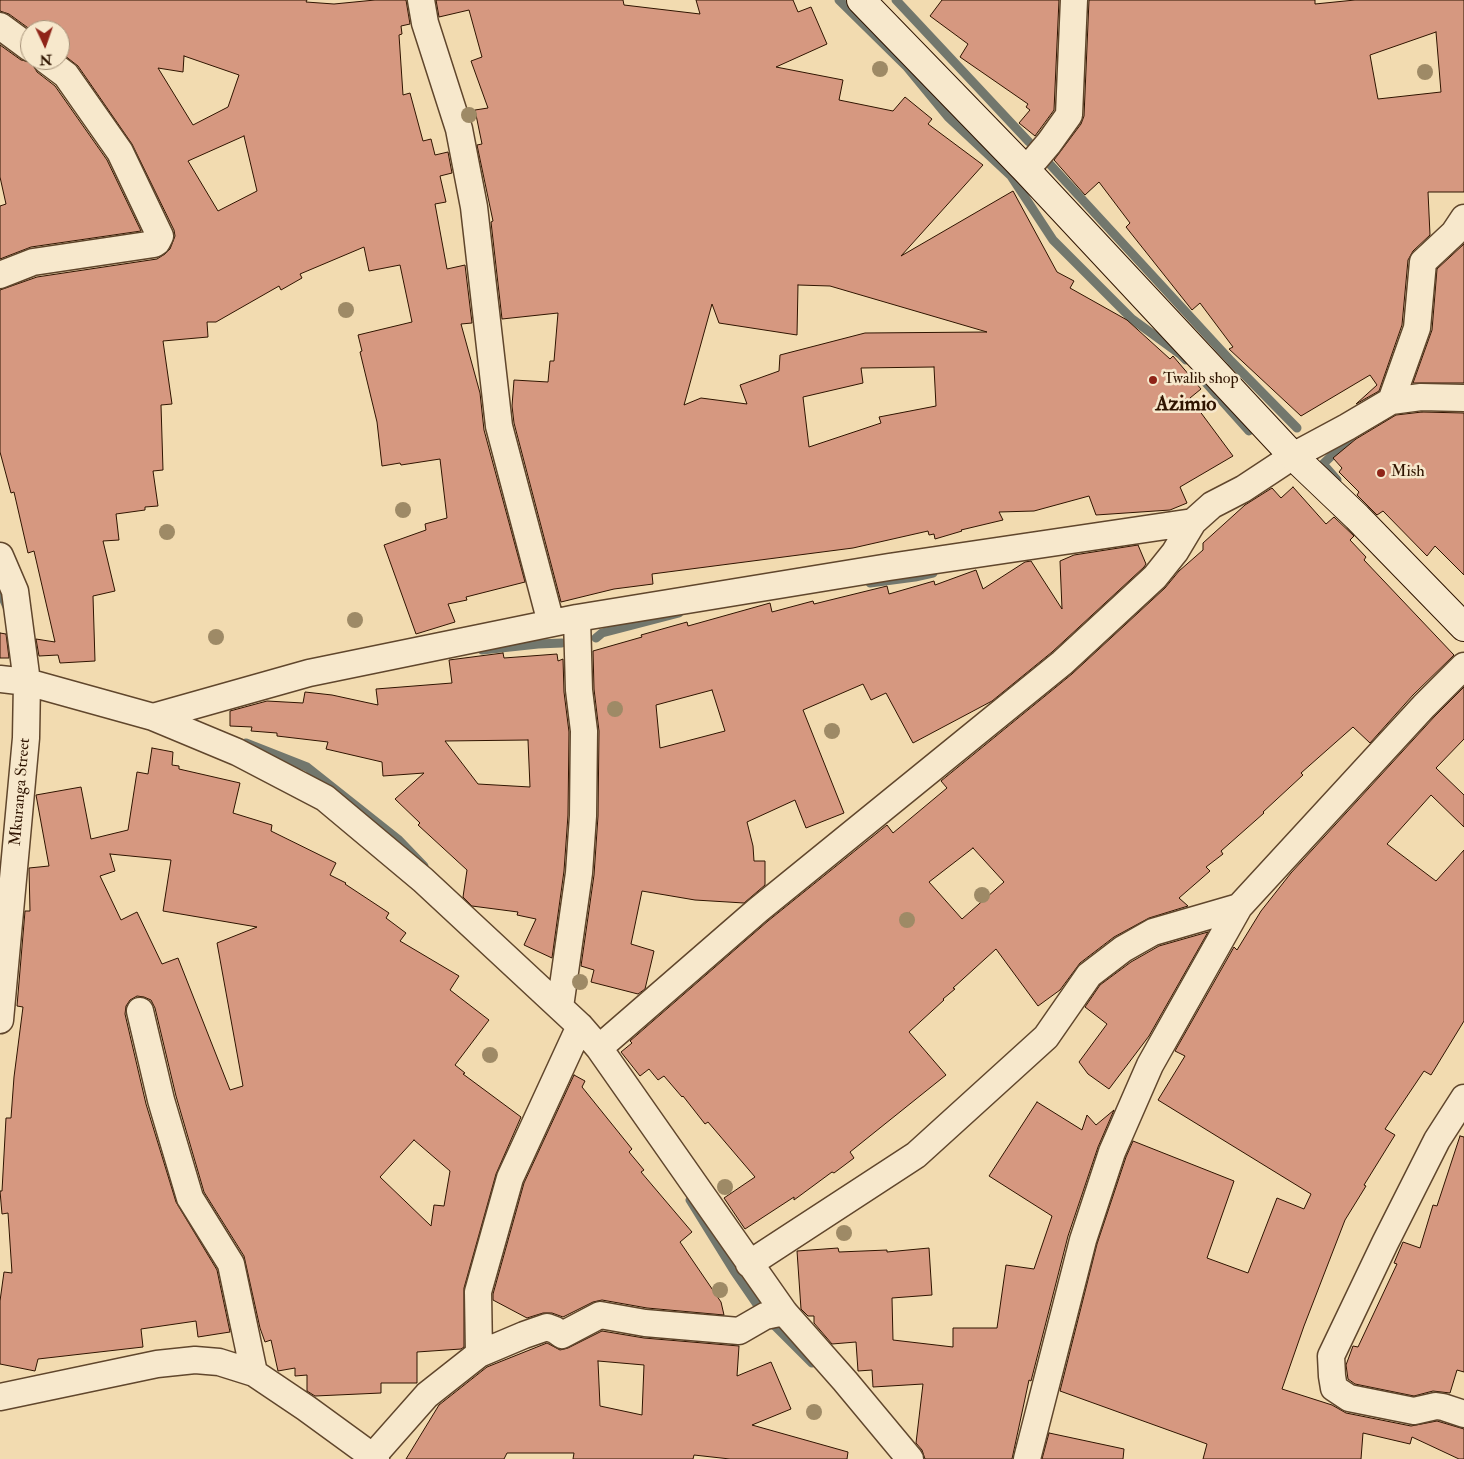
<!DOCTYPE html>
<style>
body{margin:0}
#map{position:relative;width:1464px;height:1459px;overflow:hidden;background:#f2dbb0;font-family:"IM FELL Double Pica",serif}
canvas{display:block}
.north{position:absolute;left:20px;top:20px;width:50px;height:50px;box-sizing:border-box;background:#f7e8cc;border:1px solid #a7937a;border-radius:50%;rotate:177deg;font-size:14px;font-weight:700;line-height:20px;text-align:center;color:#2f1400}
.north::after{content:'';display:block;margin:auto;width:18px;height:22px;background:#8f2418;clip-path:polygon(50% 0,100% 100%,50% 72%,0 100%)}
</style>
<div id="map">
<canvas width="1464" height="1459"></canvas>
<div class="north">N</div>
</div>
<script>
const g = document.querySelector('canvas').getContext('2d');
g.lineJoin = 'round';
function poly(rows) {
  const path = new Path2D();
  for (const r of rows) {
    path.moveTo(r[0], r[1]);
    for (let i = 2; i < r.length; i += 2) path.lineTo(r[i], r[i + 1]);
  }
  return path;
}
function strokePath(path, color, width, dash) {
  g.strokeStyle = color;
  g.lineWidth = width;
  g.lineCap = dash ? 'butt' : 'round';
  g.setLineDash(dash || []);
  g.stroke(path);
}
function paint(path, color) {
  g.fillStyle = color;
  g.fill(path, 'evenodd');
}
function label(font, color, halo, rows, align = 'center') {
  g.font = font + ' "IM FELL Double Pica",serif';
  g.lineWidth = 5;
  g.setLineDash([]);
  g.textBaseline = 'middle';
  g.strokeStyle = halo;
  g.fillStyle = color;
  for (const [text, x, y, turn = 0] of rows) {
    g.save();
    g.translate(x, y);
    g.rotate((+turn || 0) * Math.PI / 180);
    g.textAlign = isNaN(turn) ? turn : align;
    if (halo) g.strokeText(text, 0, 0);
    g.fillText(text, 0, 0);
    g.restore();
  }
}
strokePath(poly([
 [839,0,906,66,948,117,1011,176,1053,240,1132,319,1180,354,1186,360],
 [896,0,1029,142],
 [1045,159,1231,361,1297,428],
 [1198,374,1249,431],
 [1337,480,1323,464,1352,436],
 [870,583,915,577,933,573],
 [0,591,7,607],
 [596,638,602,633,679,613],
 [482,650,538,644,562,643],
 [246,743,307,767,399,840,424,866],
 [690,1200,734,1271,765,1316,812,1363]
]), '#72776d', 9);
const building = poly([
 [0,0,307,0,306,2,334,4,375,0,406,0,410,24,401,26,402,34,399,35,403,95,410,93,423,141,431,139,435,155,448,152,452,173,440,176,446,202,435,204,447,269,465,265,472,323,461,324,480,393,484,430,525,582,466,597,467,600,448,604,455,622,416,634,384,545,426,530,425,524,447,518,440,459,401,465,400,463,382,466,377,422,360,352,362,351,358,335,412,322,400,265,369,271,364,247,300,274,302,278,281,290,279,286,216,322,207,322,208,337,163,341,172,404,161,405,163,470,153,471,158,506,145,507,145,510,116,514,119,540,103,541,115,591,93,596,95,661,60,663,58,655,39,656,36,639,55,642,34,551,28,553,14,492,11,493,0,452,0,290,37,277,157,259,165,254,170,249,175,236,174,230,132,144,78,66,60,52,60,30,31,30,9,14,0,11,0,0],
 [184,56,239,75,228,107,193,125,158,68,183,72,184,56],
 [244,136,257,191,218,211,188,161,244,136],
 [436,0,623,0,624,5,700,14,696,0,793,0,798,12,811,7,827,44,776,67,843,80,839,100,893,111,905,97,932,119,928,124,983,165,901,256,1013,191,1057,272,1074,281,1070,288,1127,320,1170,359,1173,356,1201,389,1190,398,1233,456,1180,487,1187,503,1170,510,1096,515,1089,496,1034,511,999,512,1003,520,961,530,962,531,935,539,934,534,929,535,928,531,853,548,652,574,653,584,614,589,561,602,514,423,512,406,514,380,548,382,550,361,554,361,558,313,502,319,491,222,493,221,477,145,482,144,475,110,488,108,471,61,482,57,469,10,439,17,436,0],
 [798,285,830,286,987,332,865,333,780,355,779,371,740,385,747,404,701,398,684,405,712,304,719,323,797,335,798,285],
 [934,367,936,406,879,417,881,423,809,447,803,397,863,383,861,368,934,367],
 [942,0,1059,0,1054,110,1035,136,1019,123,1030,110,1026,107,1028,104,960,57,968,44,930,16,942,0],
 [1089,0,1315,0,1315,4,1355,0,1464,0,1464,192,1428,192,1430,235,1413,251,1408,260,1402,325,1379,391,1356,404,1377,385,1370,375,1301,416,1229,349,1233,347,1200,303,1192,310,1126,227,1130,223,1099,182,1085,195,1054,160,1081,124,1084,116,1089,0],
 [1436,32,1441,92,1378,99,1370,55,1436,32],
 [0,45,21,60,32,62,37,72,55,86,107,160,141,231,31,247,0,259,0,206,6,204,0,177,0,45],
 [1464,244,1464,383,1413,383,1432,330,1437,269,1464,244],
 [1422,412,1464,413,1464,575,1435,546,1427,556,1383,511,1377,515,1357,495,1359,492,1339,472,1342,468,1333,458,1356,439,1396,415,1422,412],
 [1293,487,1326,524,1334,517,1354,536,1350,540,1366,557,1364,560,1454,655,1413,695,1370,743,1353,727,1301,773,1303,775,1263,812,1264,813,1221,851,1223,854,1206,867,1210,871,1179,898,1188,906,1149,918,1114,937,1080,963,1060,990,1038,1006,996,949,953,988,955,989,943,999,944,1000,909,1032,946,1075,850,1152,854,1158,834,1173,832,1172,794,1200,794,1197,745,1229,724,1198,755,1177,708,1122,705,1124,683,1096,682,1097,664,1076,658,1080,649,1069,640,1076,621,1052,632,1043,630,1041,768,921,887,825,893,833,947,788,941,781,1072,674,1165,588,1179,571,1203,550,1203,543,1245,505,1272,488,1281,498,1293,487],
 [973,848,1004,882,962,919,929,882,973,848],
 [1138,545,1146,564,1144,567,1052,652,992,701,913,743,886,693,871,700,863,684,803,710,844,813,806,828,795,800,747,822,753,846,754,861,765,861,765,885,744,903,695,900,642,891,631,944,654,951,645,989,638,994,591,982,594,970,581,966,594,875,598,816,599,731,594,689,593,651,642,637,641,635,687,622,688,626,770,603,772,612,813,601,814,604,887,586,889,594,934,581,935,585,976,570,983,589,1025,562,1031,561,1062,609,1060,561,1074,555,1138,545],
 [712,690,725,731,660,748,656,705,712,690],
 [0,633,6,634,9,658,0,658,0,633],
 [503,653,504,658,557,654,558,661,563,659,564,692,569,732,568,815,564,871,552,958,524,945,536,919,517,915,518,912,472,906,463,897,467,870,418,825,420,823,395,799,424,773,383,776,382,762,326,749,328,742,277,736,277,733,251,731,252,727,230,726,230,711,267,701,303,703,305,692,332,695,378,705,376,689,452,683,449,660,503,653],
 [528,740,530,787,478,784,445,741,528,740],
 [1464,687,1464,739,1436,768,1464,795,1464,827,1431,795,1387,844,1436,881,1464,850,1464,1021,1431,1075,1424,1071,1385,1129,1395,1135,1364,1185,1366,1186,1345,1220,1304,1326,1282,1389,1332,1405,1346,1413,1411,1426,1437,1421,1464,1429,1464,1459,1459,1459,1412,1437,1410,1444,1363,1433,1361,1459,1203,1459,1207,1444,1060,1391,1097,1244,1126,1157,1133,1141,1234,1181,1207,1258,1248,1273,1277,1198,1304,1209,1311,1194,1158,1100,1185,1056,1175,1051,1234,947,1237,950,1261,911,1291,873,1435,716,1464,687],
 [152,748,173,752,172,765,179,766,179,769,240,783,233,813,272,825,271,831,336,863,330,875,346,883,345,884,389,913,386,918,406,933,400,941,459,976,450,990,489,1020,455,1065,465,1073,463,1074,521,1117,496,1174,464,1288,464,1347,461,1349,417,1352,417,1383,381,1383,381,1393,315,1396,307,1391,307,1375,295,1376,295,1368,278,1371,271,1340,265,1342,260,1328,244,1256,204,1192,176,1096,155,1008,151,1000,144,997,137,996,130,1000,126,1006,125,1014,146,1104,176,1202,217,1270,230,1332,198,1337,196,1321,141,1329,143,1347,38,1359,35,1371,0,1364,0,1301,4,1272,12,1273,8,1213,2,1214,0,1191,2,1191,6,1118,11,1118,14,1077,23,1007,17,1006,25,911,30,911,29,868,49,866,36,795,81,787,91,839,128,830,137,772,148,774,152,748],
 [110,854,171,860,163,911,257,927,217,943,243,1086,230,1090,178,958,162,964,137,912,121,920,100,876,115,871,110,854],
 [414,1140,450,1171,444,1206,434,1205,431,1226,380,1177,414,1140],
 [1208,932,1149,1036,1109,1089,1088,1074,1079,1062,1107,1024,1085,1007,1100,985,1131,962,1159,946,1208,932],
 [574,1075,585,1081,582,1087,632,1149,629,1152,644,1170,641,1172,692,1232,680,1242,721,1302,724,1315,647,1308,602,1300,593,1302,563,1317,552,1313,543,1313,527,1318,493,1300,493,1294,524,1183,574,1075],
 [1037,1102,1082,1130,1087,1115,1096,1125,1114,1110,1098,1147,1068,1236,1031,1381,1029,1380,1012,1459,925,1459,922,1450,916,1443,923,1384,873,1387,872,1370,858,1371,856,1342,832,1344,814,1323,814,1316,808,1316,801,1309,797,1251,838,1248,839,1252,887,1250,887,1252,929,1248,932,1295,892,1298,893,1340,953,1347,953,1328,997,1328,1006,1265,1034,1269,1052,1216,989,1176,1037,1102],
 [1460,1136,1464,1137,1464,1372,1457,1370,1450,1393,1433,1391,1414,1396,1355,1384,1348,1379,1346,1365,1353,1346,1358,1347,1397,1264,1394,1263,1403,1242,1420,1248,1433,1205,1437,1206,1460,1136],
 [602,1331,644,1338,739,1346,737,1376,771,1362,791,1409,752,1425,848,1452,847,1459,730,1459,694,1455,693,1459,573,1459,574,1453,507,1453,504,1459,406,1459,439,1405,487,1367,547,1343,560,1350,568,1348,602,1331],
 [598,1361,644,1365,642,1415,600,1406,598,1361],
 [1049,1433,1124,1449,1123,1459,1042,1459,1049,1433]
]);
paint(building, '#d69880');
strokePath(building, '#2f1400', 1);
const street = poly([
 [421,0,425,23,459,129,474,207,499,426,551,623],
 [0,26,30,48],
 [1026,170,1049,143,1069,115,1074,0],
 [0,275,33,262,154,244,157,242,160,236,120,152,66,75,46,60],
 [1391,401,1417,328,1423,262,1454,233,1464,218],
 [0,556,15,591,27,682,26,738,0,1020],
 [0,679,27,682,153,717,237,752,325,798,423,880,580,1026,599,1048,784,1312,845,1381,910,1459],
 [153,717,309,673,577,618,889,567,1193,522],
 [560,1007,579,873,583,816,584,731,579,690,577,618],
 [140,1011,161,1100,190,1198,231,1264,254,1373],
 [599,1048,758,910,1062,663,1155,577,1175,552,1193,522,1212,505,1243,489,1293,456,1347,427,1391,401,1421,397,1464,398],
 [1464,1098,1437,1140,1385,1243,1331,1356,1332,1376,1334,1388,1349,1398,1414,1411,1436,1406,1443,1407,1464,1414],
 [749,1264,916,1155,1046,1037,1089,975,1123,949,1153,932,1239,907],
 [479,1354,524,1335,547,1327,555,1330,562,1335,600,1315,645,1323,739,1331,765,1316,784,1312],
 [0,1397,157,1364,195,1360,219,1362,254,1373,306,1408,376,1459],
 [373,1456,427,1395,479,1354,478,1292,510,1178,580,1026],
 [1027,1459,1083,1240,1112,1152,1150,1065,1239,907,1424,706,1464,666]
]);
const secondary = poly([
 [861,0,1026,170,1293,456,1357,517,1464,627]
]);
strokePath(street, '#60462c', 29);
strokePath(secondary, '#2f1400', 30);
strokePath(street, '#f7e8cc', 26);
strokePath(secondary, '#f7e8cc', 28);
g.fillStyle = '#9e8a66';
for (const [x, y] of [
 [880,69],
 [1425,72],
 [469,115],
 [346,310],
 [403,510],
 [167,532],
 [355,620],
 [216,637],
 [615,709],
 [832,731],
 [982,895],
 [907,920],
 [580,982],
 [490,1055],
 [725,1187],
 [844,1233],
 [720,1290],
 [814,1412]
]) {
  g.beginPath();
  g.arc(x, y, 8, 0, 2 * Math.PI);
  g.fill();
}
for (const [x, y, r, color] of [
 [1153,380,5,"#8f2418"],
 [1381,473,5,"#8f2418"]
]) {
  const dot = new Path2D();
  dot.arc(x, y, r, 0, 2 * Math.PI);
  g.fillStyle = color;
  g.fill(dot);
  strokePath(dot, '#f7e8cc', 2);
}
label('16px', '#2f1400', '#f7e8cc', [
 ["Twalib shop",1163,380],
 ["Mish",1391,473]
], 'left');
label('16px', '#2f1400', '#f7e8cc', [
 ["Mkuranga Street",21,792,-85]
]);
label('bold 21px', '#2f1400', '#f7e8cc', [
 ["Azimio",1186,405]
]);
</script>
